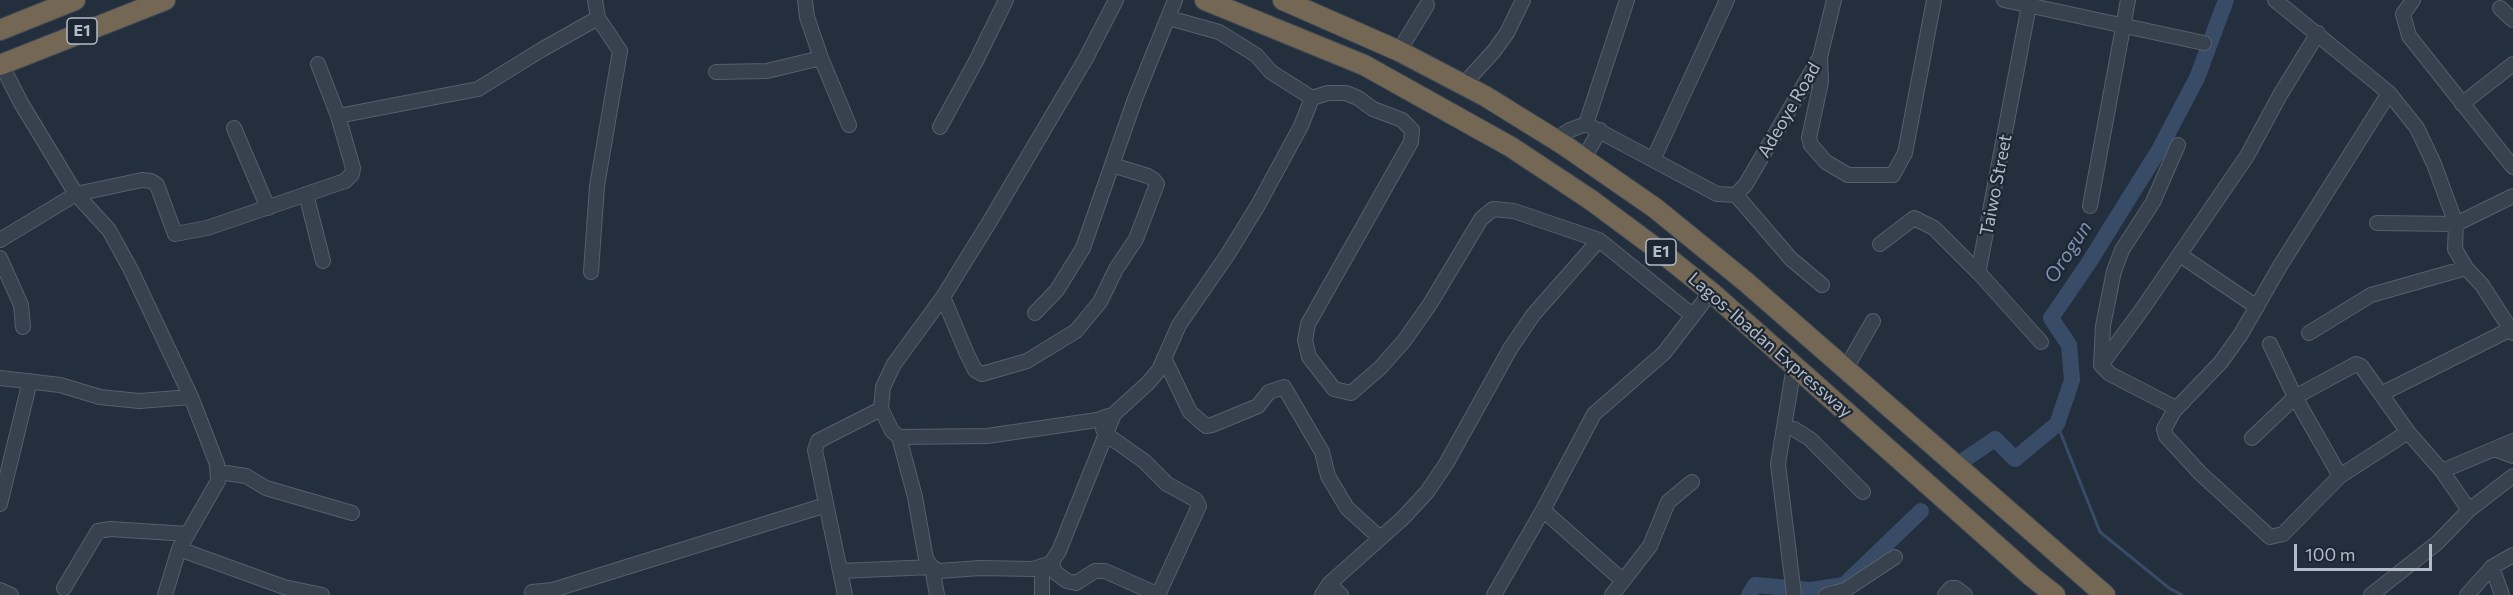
<!DOCTYPE html>
<style>
body{margin:0}
#map{position:relative;width:2513px;height:595px;overflow:hidden;background:#242f3e;font-family:Commissioner,sans-serif}
canvas{display:block}
.scale{position:absolute;left:2294px;top:544px;width:138px;height:27px;box-sizing:border-box;border:3px solid #b4bcc9;border-top:0;padding-left:8px;font-size:18px;line-height:21px;white-space:nowrap;color:#b4bcc9;-webkit-text-stroke:4px #1d2633;paint-order:stroke}
</style>
<div id="map">
<canvas width="2513" height="595"></canvas>
<div class="scale">100 m</div>
</div>
<script>
const g = document.querySelector('canvas').getContext('2d');
g.lineJoin = 'round';
function poly(rows) {
  const path = new Path2D();
  for (const r of rows) {
    path.moveTo(r[0], r[1]);
    for (let i = 2; i < r.length; i += 2) path.lineTo(r[i], r[i + 1]);
  }
  return path;
}
function strokePath(path, color, width, dash) {
  g.strokeStyle = color;
  g.lineWidth = width;
  g.lineCap = dash ? 'butt' : 'round';
  g.setLineDash(dash || []);
  g.stroke(path);
}
function label(font, color, halo, rows, align = 'center') {
  g.font = font + ' Commissioner,sans-serif';
  g.lineWidth = 4.5;
  g.setLineDash([]);
  g.textBaseline = 'middle';
  g.strokeStyle = halo;
  g.fillStyle = color;
  for (const [text, x, y, turn = 0] of rows) {
    g.save();
    g.translate(x, y);
    g.rotate((+turn || 0) * Math.PI / 180);
    g.textAlign = isNaN(turn) ? turn : align;
    if (halo) g.strokeText(text, 0, 0);
    g.fillText(text, 0, 0);
    g.restore();
  }
}
strokePath(poly([
 [2057,424,2100,532,2169,588,2182,595]
]), '#394c67', 3);
strokePath(poly([
 [1964,460,1995,439,2015,459,2057,424,2072,380,2069,345,2051,318,2088,264,2159,150,2197,78,2226,0],
 [1749,595,1755,585,1811,590,1844,585,1921,511]
]), '#394c67', 16);
const minor = poly([
 [805,0,807,17,821,58,849,125],
 [2004,0,2204,43],
 [2030,0,1979,269,1979,273,2041,342],
 [2275,0,2389,93,2417,128,2434,164,2456,224,2455,249,2466,268,2482,285,2513,333],
 [2413,0,2403,14,2409,36,2513,167],
 [2500,8,2513,20],
 [1169,18,1219,32,1256,55,1271,72,1312,98,1328,93,1346,93,1358,98,1373,109,1402,120,1412,130,1411,142,1308,324,1305,340,1309,357,1334,389,1351,393,1380,368,1404,341,1430,304,1481,219,1493,209,1514,211,1599,240,1692,315],
 [1399,51,1427,5],
 [1820,57,1821,82,1809,138,1811,145,1826,162,1848,175,1893,175,1905,153,1934,0],
 [1,64,21,103,76,194,109,230,131,270,191,397,217,464,218,481,179,549,165,595],
 [716,72,767,71,821,58],
 [1463,85,1494,51,1507,33,1523,0],
 [2389,93,2280,266,2241,334,2221,362,2174,411,2164,429,2166,436,2200,473,2270,537,2283,534,2340,476,2408,432],
 [2462,104,2513,64],
 [338,116,478,89,541,50,598,18],
 [1586,124,1627,0],
 [940,127,976,61,1006,0],
 [234,128,268,208],
 [1556,139,1570,130,1586,124,1717,194,1736,195,1746,184,1820,57,1834,0],
 [1584,158,1600,130],
 [1653,160,1727,0],
 [306,194,323,261],
 [1736,195,1791,259,1822,285],
 [2090,206,2128,0],
 [2377,223,2456,224,2513,196],
 [0,240,76,194,142,180,151,181,157,185,175,234,207,228,345,181,352,174,353,168,338,116,318,64],
 [1880,244,1914,218,1934,228,1979,273],
 [2180,255,2257,307],
 [0,258,21,305,23,327],
 [591,272,597,186,620,51,598,18,595,0],
 [943,297,967,354,975,370,982,374,1027,361,1076,331,1100,302,1116,269,1136,239,1157,184,1153,179,1148,176,1112,165],
 [1035,313,1057,290,1083,248,1135,99,1175,0],
 [2309,333,2371,295,2466,268],
 [2270,344,2295,397,2340,476],
 [1164,358,1190,412,1206,426,1212,425,1258,406,1269,392,1284,387,1322,452,1328,476,1347,508,1380,538],
 [2101,365,2143,308,2247,156,2280,95,2318,33],
 [1794,366,1778,464,1794,595],
 [1845,370,1873,321],
 [0,378,60,385,100,397,139,401,191,397],
 [2381,394,2511,329],
 [2176,408,2110,374,2101,365,2103,326,2114,271,2122,250,2153,202,2178,145],
 [881,409,883,387,894,364,943,297,990,221,1085,60,1116,0],
 [1784,427,1794,429,1810,439,1863,492],
 [1103,429,1107,435,1144,461,1167,484,1196,500,1199,506,1158,595],
 [899,437,915,497,926,559,932,567,939,571,980,568,1033,569,1051,563,1059,551,1114,414],
 [2252,438,2295,397,2356,364,2361,366,2408,432,2442,471,2469,510],
 [2494,449,2513,456],
 [2442,471,2513,441],
 [219,472,246,476,266,488,352,513],
 [0,504,30,381],
 [1543,510,1622,580],
 [179,549,284,587,322,595],
 [1051,563,1056,573,1067,581,1076,583,1095,571,1105,571,1159,595],
 [1042,566,1042,595],
 [2492,567,2502,595],
 [840,571,845,595],
 [1329,584,1341,595],
 [64,588,98,531,110,529,188,534],
 [0,590,11,595],
 [532,592,553,590,826,505],
 [937,595,932,567,840,571,815,450,818,441,881,409,892,431,899,437,987,436,1097,420,1114,414,1148,383,1159,370,1179,325,1226,257,1257,207,1301,126,1312,98],
 [1322,595,1329,584,1403,518,1427,492,1446,464,1510,349,1533,315,1599,240],
 [1494,595,1543,510,1594,414,1664,353,1711,292],
 [1612,595,1650,546,1668,502,1692,482],
 [1826,595,1845,590,1895,557],
 [1945,595,1951,588,1956,588,1965,595],
 [2371,595,2437,543,2469,510,2513,476],
 [2467,595,2492,567,2513,555]
]);
const highway = poly([
 [1205,0,1364,65,1511,147,1591,200,1657,249,1711,292,2031,576,2055,595],
 [1283,0,1399,51,1485,96,1564,145,1655,208,1746,282,2105,595],
 [0,30,75,0],
 [0,65,165,0]
]);
strokePath(minor, '#565f6c', 16);
strokePath(highway, '#434c59', 22);
strokePath(minor, '#38414e', 14);
strokePath(highway, '#746855', 20);
for (const [x, y, w] of [
 [82,31,30],
 [1661,252,30]
]) {
  const box = new Path2D();
  box.roundRect(x - w / 2, y - 13, w, 26, 4.5);
  g.fillStyle = '#1d2633';
  g.fill(box);
  strokePath(box, '#b4bcc9', 1.5);
}
label('bold 16px', '#b4bcc9', null, [
 ["E1",82,31],
 ["E1",1661,252]
]);
label('18px', '#b4bcc9', '#1d2633', [
 ["Adeoye Road",1789,110,-60],
 ["Taiwo Street",1996,185,-79],
 ["Lagos-Ibadan Expressway",1770,345,41]
]);
label('italic 20px', '#7c92b1', '#1d2633', [
 ["Orogun",2068,252,-57]
]);
</script>
